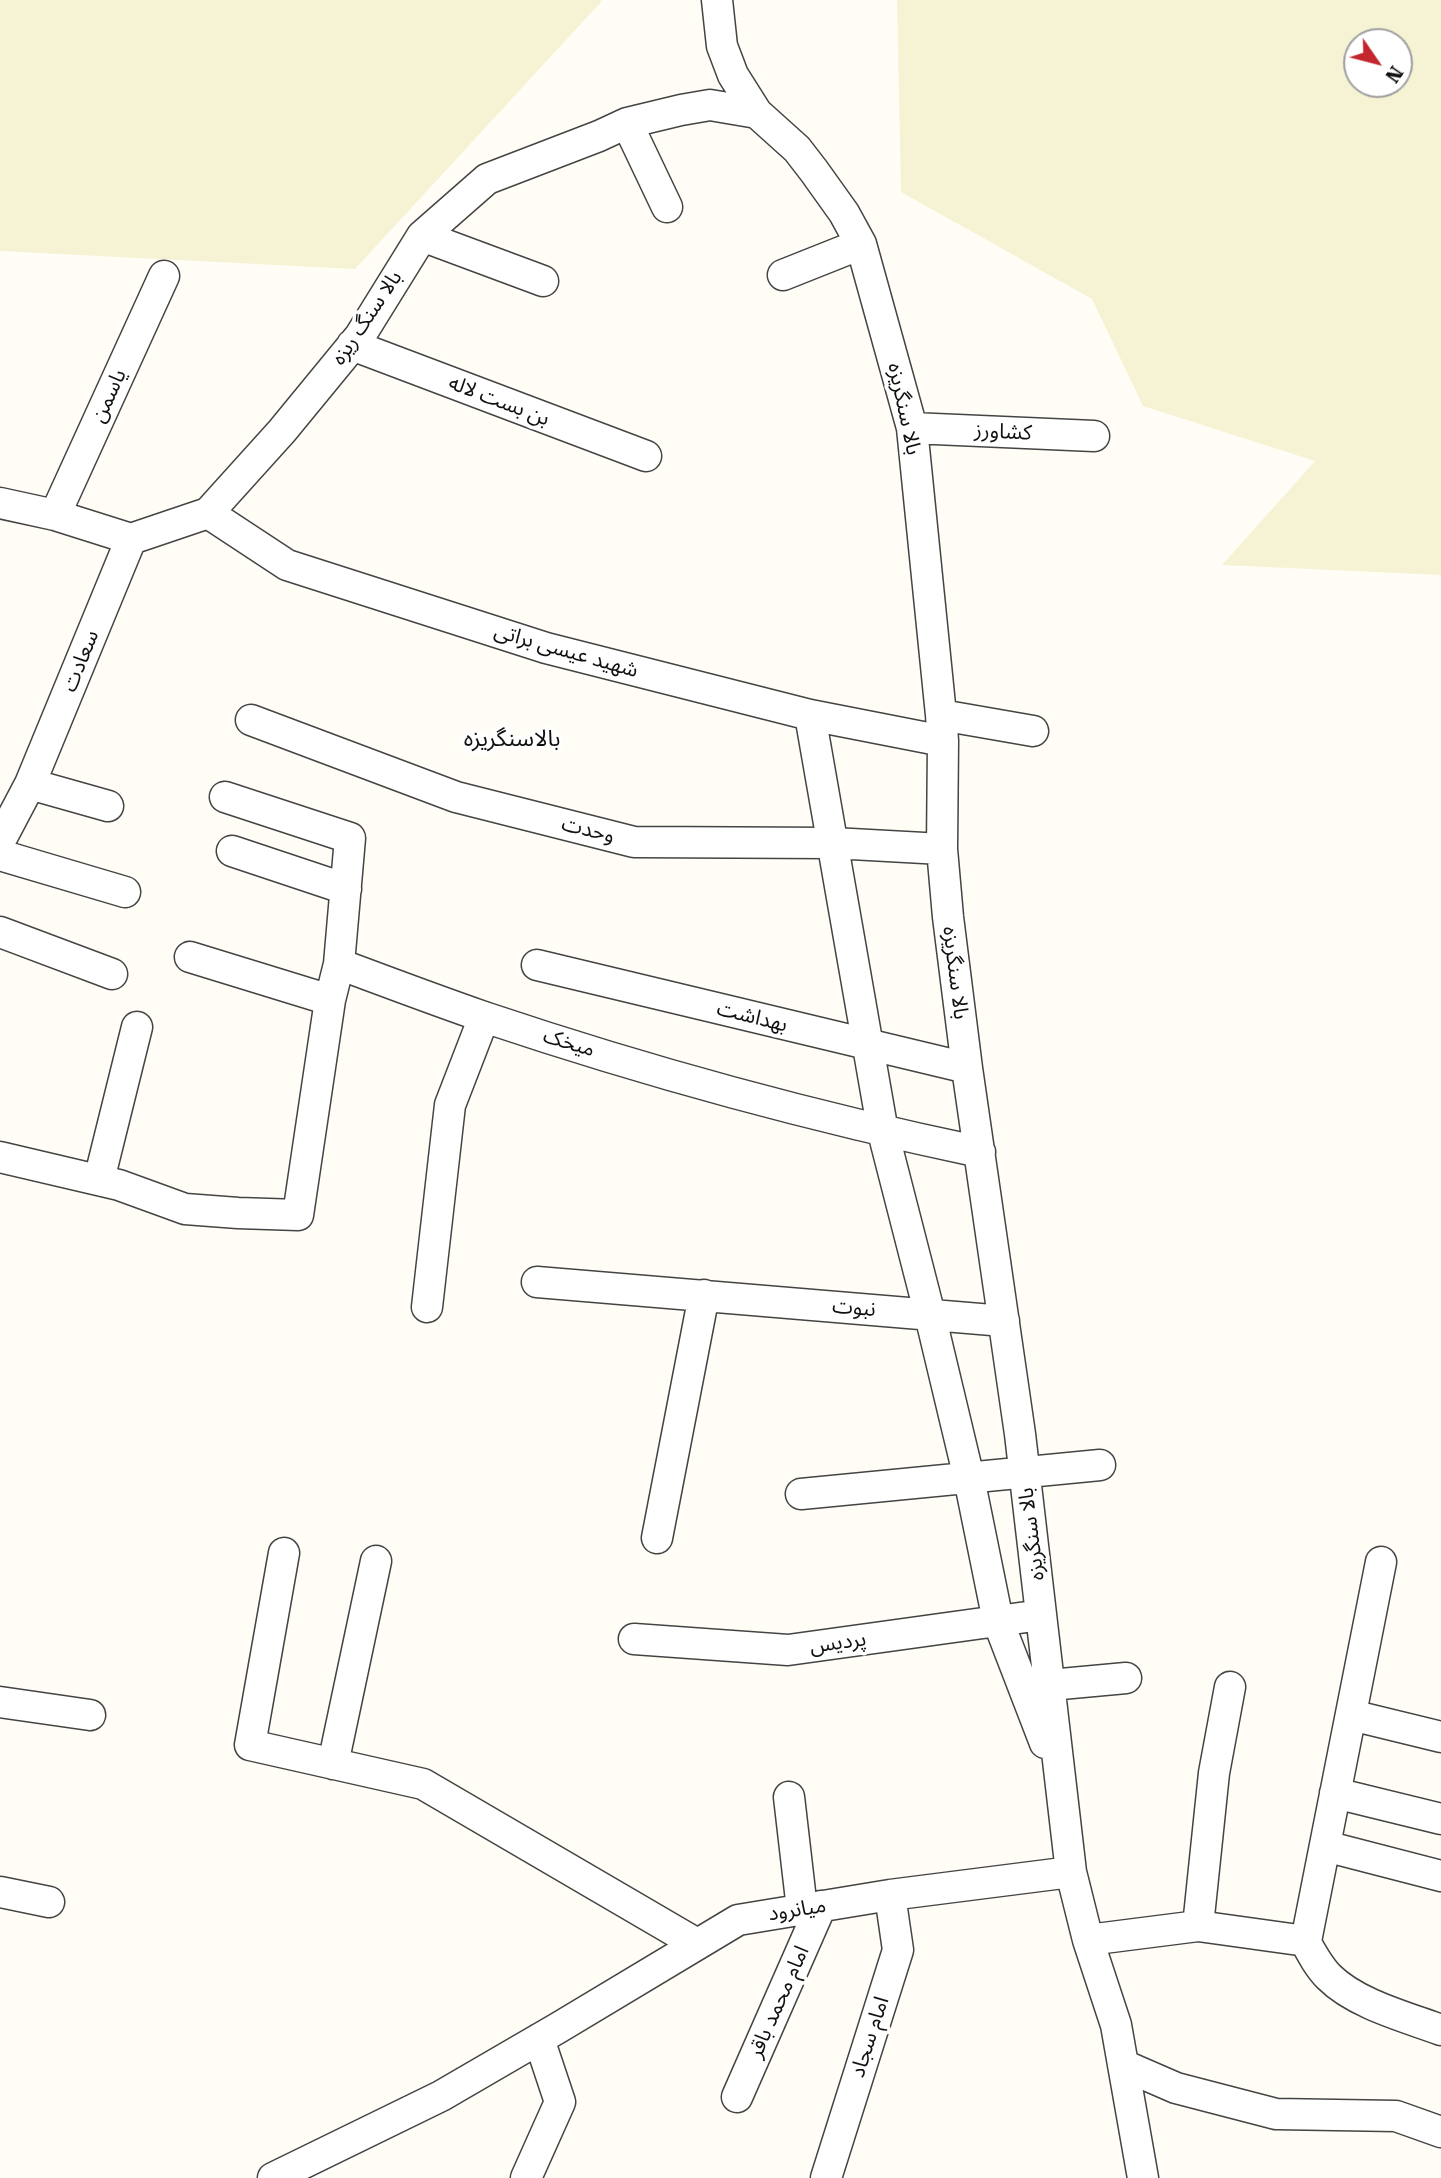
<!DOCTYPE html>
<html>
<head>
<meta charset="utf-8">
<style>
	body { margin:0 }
	#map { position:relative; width:1441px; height:2178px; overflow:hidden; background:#fffdf5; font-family:"Roboto Serif",serif }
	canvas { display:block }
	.north { position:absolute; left:1343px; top:28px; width:70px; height:70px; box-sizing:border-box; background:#fff; border:2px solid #a0a0a0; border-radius:50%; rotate:125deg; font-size:19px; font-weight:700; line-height:28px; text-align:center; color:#111 }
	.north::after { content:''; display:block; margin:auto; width:24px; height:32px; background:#c4262e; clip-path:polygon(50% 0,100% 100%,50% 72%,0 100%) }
</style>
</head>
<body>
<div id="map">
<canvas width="1441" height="2178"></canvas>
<div class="north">N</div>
</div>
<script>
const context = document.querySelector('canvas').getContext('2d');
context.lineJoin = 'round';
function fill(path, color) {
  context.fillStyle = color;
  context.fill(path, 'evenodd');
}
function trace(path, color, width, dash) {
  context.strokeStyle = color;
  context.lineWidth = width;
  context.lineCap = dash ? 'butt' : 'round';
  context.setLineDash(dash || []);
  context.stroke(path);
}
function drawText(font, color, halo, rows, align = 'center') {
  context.font = font + ' "Roboto Serif","Noto Sans Arabic",serif';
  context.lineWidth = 7;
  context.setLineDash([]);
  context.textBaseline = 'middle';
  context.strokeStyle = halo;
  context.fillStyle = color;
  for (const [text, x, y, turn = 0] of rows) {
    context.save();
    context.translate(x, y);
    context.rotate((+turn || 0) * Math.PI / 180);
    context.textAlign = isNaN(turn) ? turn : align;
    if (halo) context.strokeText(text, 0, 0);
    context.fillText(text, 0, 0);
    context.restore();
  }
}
fill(new Path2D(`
	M0,0H600L602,1L355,269L0,251Z
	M897,0H1441V575L1222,565L1315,461L1143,406L1092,299L901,192ZM1399,42V84H1357V42Z`), '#f6f3d4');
const minor = new Path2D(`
	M717,0L722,46L733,75L757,113L797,149L814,171L844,213L861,244L912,428L941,715L943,741L942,849L948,917L967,1068L1020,1434L1071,1872L1088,1940L1116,2025L1143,2178
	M627,123L667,207
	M422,236L543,281
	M783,275L861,244
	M352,345L646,456
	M912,428L1094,436
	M0,503L55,515L131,539L208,513L282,431L360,336L422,236L487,179L599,136L627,123L681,110L710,105L757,113
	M208,513L287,565L546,648L810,715L943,741
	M55,515L164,276
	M810,715L883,1132L930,1315L969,1478L998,1621L1045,1743
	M941,715L1033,731
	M251,720L456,797L634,842L833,843L942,849
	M30,784L108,806
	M225,797L350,838L339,964
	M0,841L30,784L131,539
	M232,851L346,889
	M0,855L125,892
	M0,932L112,974
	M190,957L330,1000L339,964C387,982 435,1000 484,1017C645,1071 813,1117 980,1152
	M537,965L967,1068
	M0,1157L119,1185L185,1209L238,1213L298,1215L330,1000
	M99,1180L137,1027
	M537,1282L1004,1321
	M427,1307L450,1105L484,1017
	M801,1494L1100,1465
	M657,1538L704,1295
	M284,1553L250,1745L423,1784L697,1944
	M634,1639L788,1650L1041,1615
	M1050,1685L1126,1678
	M0,1702L90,1715
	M1351,1715L1441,1737
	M333,1764L376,1561
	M1335,1793L1441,1819
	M789,1797L802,1909
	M1325,1846L1441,1876
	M0,1892L49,1902
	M1198,1926L1306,1941L1381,1562
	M1088,1940L1198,1926L1214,1773L1230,1687
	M1305,1941C1312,1954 1319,1967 1329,1977C1356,2004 1406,2017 1441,2030
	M1123,2065L1176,2088L1276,2114L1396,2116L1441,2132
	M737,2097L821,1906
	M273,2178L441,2096L558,2028L738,1920L890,1895L1071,1872
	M526,2178L560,2102L539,2039
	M826,2178L898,1950L890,1895`);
trace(minor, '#444', 33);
trace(minor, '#fff', 30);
drawText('21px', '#111', '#fff', [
	["بالا سنگ ریزه",367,318,-56],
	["یاسمن",109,396,-65],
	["بن بست لاله",499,401,21],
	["بالا سنگریزه",904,409,78],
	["کشاورز",1003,432,3],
	["شهید عیسی براتی",566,651,16],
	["سعادت",81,661,-68],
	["وحدت",588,830,14],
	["بالا سنگریزه",955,973,83],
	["بهداشت",752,1017,14],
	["میخک",569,1043,17],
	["نبوت",854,1308,5],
	["بالا سنگریزه",1032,1534,-97],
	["پردیس",838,1643,-8],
	["میانرود",797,1910,-9],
	["امام محمد باقر",779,2002,-66],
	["امام سجاد",870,2037,-72]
]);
drawText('23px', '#111', '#fff', [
	["بالاسنگریزه",512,739]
]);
</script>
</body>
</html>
